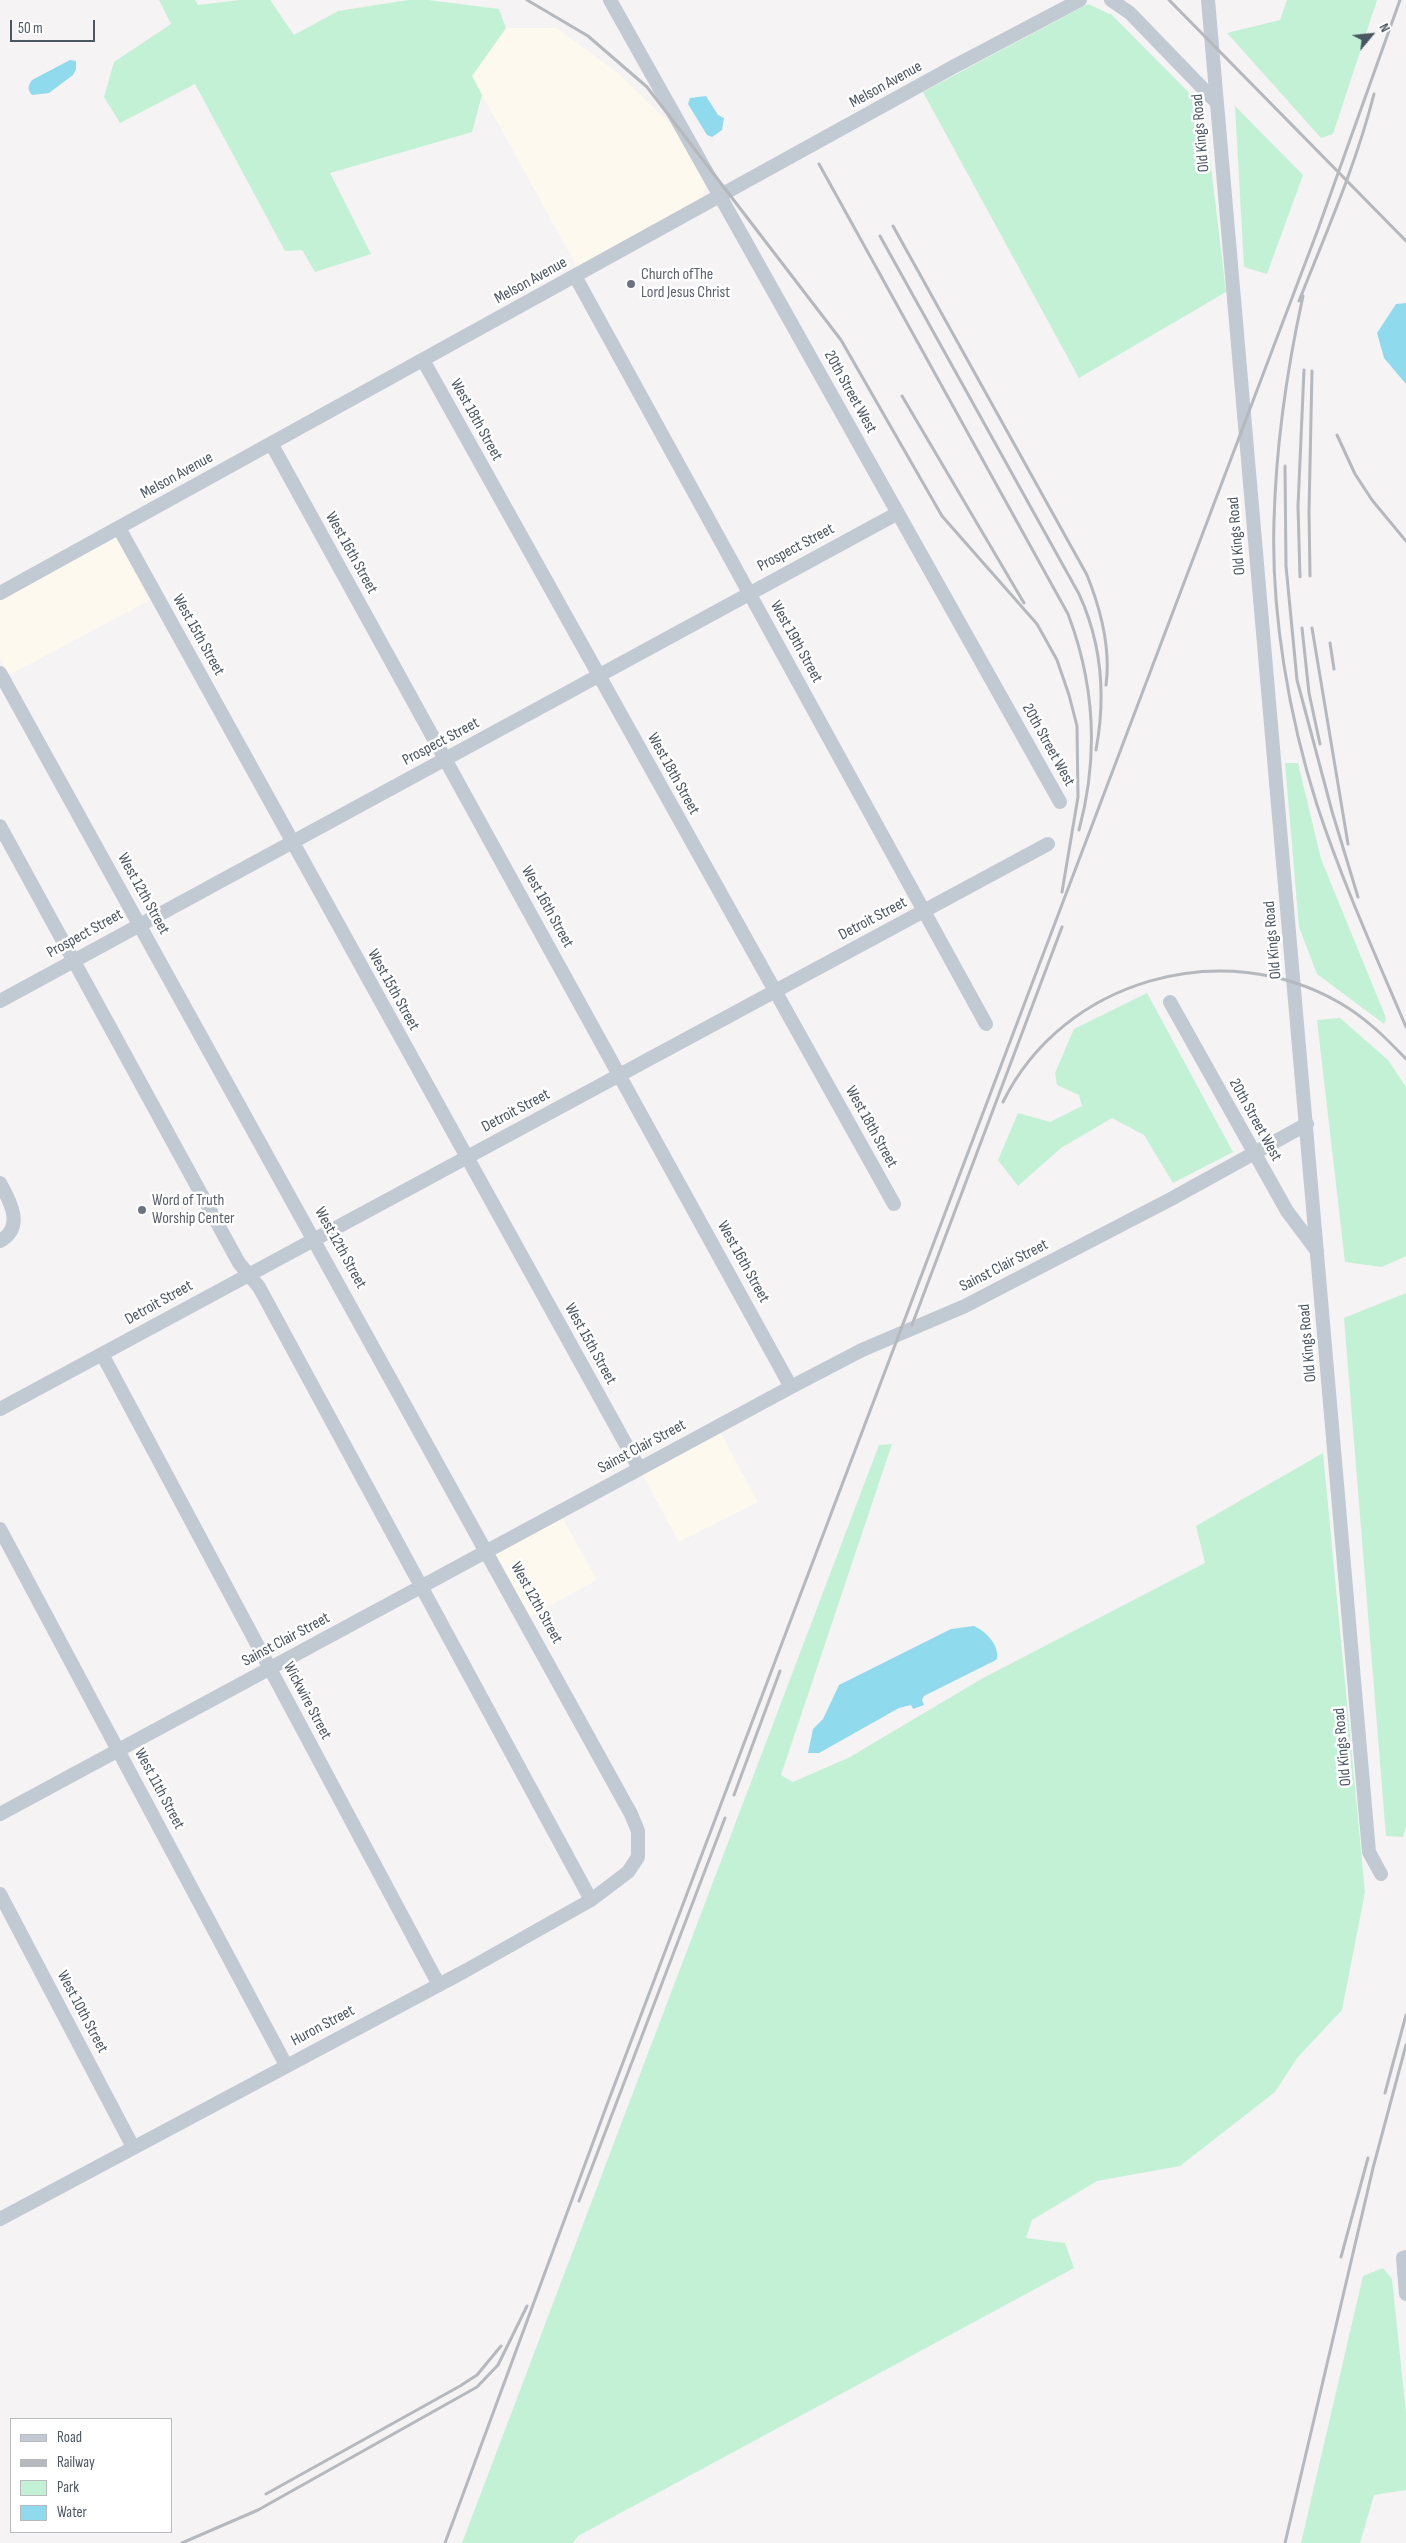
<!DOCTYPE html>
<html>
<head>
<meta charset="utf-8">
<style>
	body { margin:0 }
	#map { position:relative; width:1406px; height:2543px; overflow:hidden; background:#f5f3f3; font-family:"Sofia Sans Condensed",sans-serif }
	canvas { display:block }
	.legend { position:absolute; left:10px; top:2418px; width:162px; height:115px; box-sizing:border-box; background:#fff; border:1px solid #b7bbc0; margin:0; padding:6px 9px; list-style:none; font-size:15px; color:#4a5661 }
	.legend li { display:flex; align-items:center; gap:10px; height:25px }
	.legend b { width:25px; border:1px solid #b7bbc0 }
	.north { position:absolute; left:1346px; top:10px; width:50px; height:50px; -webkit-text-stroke:4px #fff; paint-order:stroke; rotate:62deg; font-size:14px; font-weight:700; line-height:20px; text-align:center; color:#4a5661 }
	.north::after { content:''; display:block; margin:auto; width:18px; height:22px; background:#4a5661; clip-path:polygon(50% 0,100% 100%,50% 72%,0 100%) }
	.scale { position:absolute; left:10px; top:20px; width:85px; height:22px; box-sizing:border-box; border:2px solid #4a5661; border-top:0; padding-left:6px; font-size:15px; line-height:18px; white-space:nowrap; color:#4a5661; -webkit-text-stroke:4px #fff; paint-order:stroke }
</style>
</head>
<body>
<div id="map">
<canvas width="1406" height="2543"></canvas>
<ul class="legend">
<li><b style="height:6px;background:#c1cad2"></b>Road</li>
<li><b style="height:6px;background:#b5b8bd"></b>Railway</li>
<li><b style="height:14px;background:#c3f1d5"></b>Park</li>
<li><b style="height:14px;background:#90daee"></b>Water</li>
</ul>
<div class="north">N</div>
<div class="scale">50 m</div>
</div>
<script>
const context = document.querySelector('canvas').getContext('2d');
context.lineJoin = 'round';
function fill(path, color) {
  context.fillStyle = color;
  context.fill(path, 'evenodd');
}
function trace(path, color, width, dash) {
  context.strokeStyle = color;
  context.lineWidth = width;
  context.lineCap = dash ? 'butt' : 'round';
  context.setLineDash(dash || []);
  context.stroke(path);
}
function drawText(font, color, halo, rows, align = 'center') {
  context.font = font + ' "Sofia Sans Condensed",sans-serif';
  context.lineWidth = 5;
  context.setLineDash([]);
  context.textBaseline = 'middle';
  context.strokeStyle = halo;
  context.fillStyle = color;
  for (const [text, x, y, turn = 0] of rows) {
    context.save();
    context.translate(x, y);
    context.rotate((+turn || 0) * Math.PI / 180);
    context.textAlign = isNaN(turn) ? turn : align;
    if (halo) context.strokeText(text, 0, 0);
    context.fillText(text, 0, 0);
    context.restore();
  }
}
fill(new Path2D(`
	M506,28H557L618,73L675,128L706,185L702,199L578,269L472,76Z
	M116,538L150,600L9,675L0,659V599Z
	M720,1432L758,1502L679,1542L642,1474Z
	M562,1517L597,1580L529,1617L494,1553Z`), '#fdf9ef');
fill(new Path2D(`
	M159,0H195L198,5L240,0H270L294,35L338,11L408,0H428L499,9L506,28L472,76L482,95L472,132L330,173L371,254L315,272L302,250L285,251L195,84L120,123L104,97L114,62L171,24Z
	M1287,0H1377L1333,134L1321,138L1227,33L1280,20Z
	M1088,4L1112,15L1204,108L1226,292L1079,378L923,92Z
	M1235,106L1303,175L1267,274L1244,267Z
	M1285,763H1298L1321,859L1386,1018L1384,1024L1317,974L1299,927Z
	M1147,993L1233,1152L1173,1183L1144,1135L1112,1118L1061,1148L1018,1186L998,1160L1018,1113L1050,1122L1082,1106L1079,1095L1057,1085L1055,1073L1074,1029Z
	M1340,1018L1388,1060L1406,1087V1256L1382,1267L1345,1262L1317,1020Z
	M1406,1293V1826L1403,1837L1386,1836L1344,1318Z
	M892,1444L781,1775L793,1782L850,1757L983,1678L1205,1563L1196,1526L1323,1453L1365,1892L1342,2010L1297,2058L1275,2092L1180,2166L1097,2181L1032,2220L1026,2238L1065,2243L1074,2268L578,2536L573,2543H462L879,1445Z
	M1383,2268L1392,2279L1406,2413V2490L1374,2495L1360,2543H1301L1363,2276Z`), '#c3f1d5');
fill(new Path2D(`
	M70,60L76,61V69L73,75L49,93L32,95C27,89 28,86 32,80Z
	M706,96L718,115L724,118L722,130L712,137L707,135L688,104L690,98Z
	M1406,303V384L1384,358L1377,333L1396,304Z
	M974,1626C987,1632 999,1645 997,1659L994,1661L924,1696L922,1700L924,1705L913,1709L911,1705L899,1708L819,1753H808L813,1729L823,1719L839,1685L951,1629Z`), '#90daee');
trace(new Path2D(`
	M610,0L1060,802
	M1111,0L1130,13L1216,102
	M1208,0L1369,1852L1381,1874
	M575,276L986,1024
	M423,360L894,1204
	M272,445L791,1387
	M119,528L639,1468
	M0,593L953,67L1080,0
	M0,673L631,1814L638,1831V1857L628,1872L591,1900L465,1971L0,2219
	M0,826L239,1263L259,1287L591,1900
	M0,1001L898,513
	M1170,1002L1287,1211L1317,1251
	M0,1183C10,1201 25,1227 0,1241
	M102,1354L439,1985
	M0,1409L1048,844
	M0,1529L286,2065
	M0,1814L791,1387L862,1350L965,1306L1171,1199L1307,1124
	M0,1894L133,2147
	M1406,2257L1403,2258L1406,2294`), '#c1cad2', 14);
trace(new Path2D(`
	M527,0L588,36L647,87L841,340L942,516L1037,624L1057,660L1069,695L1077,726L1078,797L1062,892
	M1169,0L1406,241
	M819,164L1068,614C1095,685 1099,756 1079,830
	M893,226L1087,575C1101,610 1111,648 1106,685
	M880,236L1079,594C1102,644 1106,696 1096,750
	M1303,296C1287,369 1276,445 1274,521C1271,613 1289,717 1317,805C1342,881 1375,954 1406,1027
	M1299,301C1326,233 1356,165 1374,94
	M902,396L1024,603
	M1337,435L1355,474L1372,500L1406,541
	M1285,466L1286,566L1297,680L1333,815
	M1310,576L1309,511L1312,371
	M1300,577L1298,506L1304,370
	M1302,628L1309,693L1320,744
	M1312,628L1348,844
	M1330,643L1334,669
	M1331,808L1358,897
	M1003,1102C1063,979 1224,935 1340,1003C1366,1018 1386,1038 1406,1059
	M912,1325L1062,927
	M734,1795L780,1671
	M1385,2093L1406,2015
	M579,2201L725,1818
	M1341,2257L1368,2158
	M266,2494L460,2386L477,2375L501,2346
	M182,2543L258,2510L477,2387L498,2365L527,2306
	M445,2543L608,2102L1317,232L1400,0
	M1285,2543L1373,2168L1406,2045`), '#b5b8bd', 3);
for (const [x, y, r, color] of [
	[631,284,5,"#6b7280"],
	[142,1210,5,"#6b7280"]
]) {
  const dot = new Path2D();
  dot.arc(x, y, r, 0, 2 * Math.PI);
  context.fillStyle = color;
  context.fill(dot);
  trace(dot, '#fff', 2);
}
drawText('16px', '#4a5661', '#fff', [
	["Melson Avenue",886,85,-29],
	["Old Kings Road",1201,133,-95],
	["Melson Avenue",531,281,-29],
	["20th Street West",850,392,61],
	["West 18th Street",476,420,61],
	["Melson Avenue",177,476,-29],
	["Old Kings Road",1237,536,-95],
	["Prospect Street",796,548,-28],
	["West 16th Street",351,553,61],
	["West 15th Street",198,635,61],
	["West 19th Street",796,642,61],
	["Prospect Street",441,742,-28],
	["20th Street West",1048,745,61],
	["West 18th Street",673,774,61],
	["West 12th Street",143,894,61],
	["West 16th Street",547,907,61],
	["Detroit Street",873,919,-28],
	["Prospect Street",85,934,-29],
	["Old Kings Road",1273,940,-95],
	["West 15th Street",393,990,61],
	["Detroit Street",516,1111,-28],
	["20th Street West",1255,1120,61],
	["West 18th Street",871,1127,61],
	["West 12th Street",340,1248,61],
	["West 16th Street",743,1262,61],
	["Sainst Clair Street",1004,1266,-27],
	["Detroit Street",159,1303,-29],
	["Old Kings Road",1308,1343,-95],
	["West 15th Street",590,1344,61],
	["Sainst Clair Street",642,1447,-28],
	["West 12th Street",536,1603,61],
	["Sainst Clair Street",286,1640,-28],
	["Wickwire Street",307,1701,62],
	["Old Kings Road",1343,1747,-95],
	["West 11th Street",159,1789,62],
	["West 10th Street",82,2012,62],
	["Huron Street",323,2026,-28]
]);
drawText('16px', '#5b616d', '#fff', [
	["Church ofThe",641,275],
	["Lord Jesus Christ",641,293],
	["Word of Truth",152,1201],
	["Worship Center",152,1219]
], 'left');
</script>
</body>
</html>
